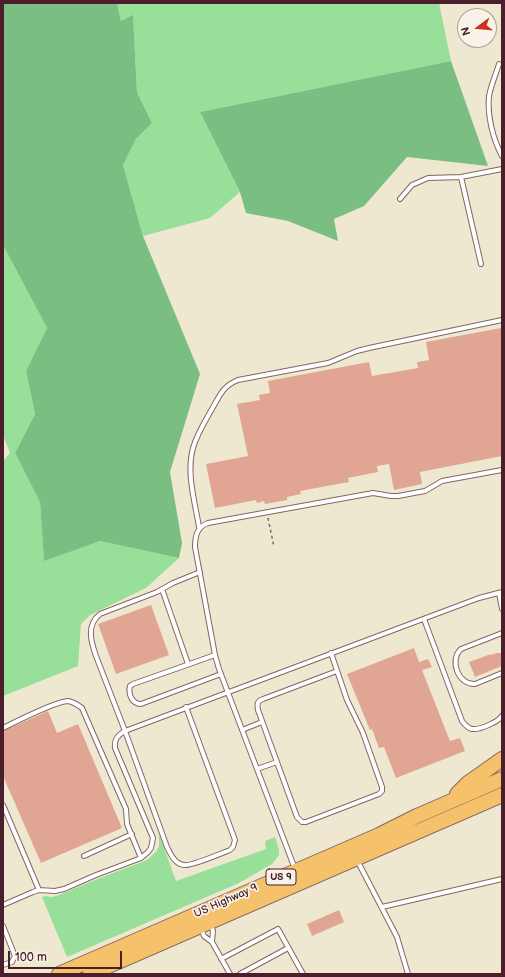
<!DOCTYPE html>
<html>
<head>
<meta charset="utf-8">
<style>
	body { margin:0 }
	#map { position:relative; width:505px; height:977px; overflow:hidden; background:#efe8d0; font-family:"Balsamiq Sans",sans-serif }
	canvas { display:block }
	.frame { position:absolute; inset:0; border:4px solid #4a1f2b; pointer-events:none }
	.north { position:absolute; left:457px; top:8px; width:40px; height:40px; box-sizing:border-box; background:#f7f3e8; border:1px solid #b29e9c; border-radius:50%; rotate:254deg; font-size:11px; font-weight:700; line-height:16px; text-align:center; color:#4a1f2b }
	.north::after { content:''; display:block; margin:auto; width:14px; height:18px; background:#c8321e; clip-path:polygon(50% 0,100% 100%,50% 72%,0 100%) }
	.scale { position:absolute; left:8px; top:951px; width:114px; height:18px; box-sizing:border-box; border:2px solid #4a1f2b; border-top:0; padding-left:5px; font-size:12px; line-height:14px; white-space:nowrap; color:#4a1f2b; -webkit-text-stroke:3px #f7f3e8; paint-order:stroke }
</style>
</head>
<body>
<div id="map">
<canvas width="505" height="977"></canvas>
<div class="frame"></div>
<div class="north">N</div>
<div class="scale">100 m</div>
</div>
<script>
const context = document.querySelector('canvas').getContext('2d');
context.lineJoin = 'round';
function fill(path, color) {
  context.fillStyle = color;
  context.fill(path, 'evenodd');
}
function trace(path, color, width, dash) {
  context.strokeStyle = color;
  context.lineWidth = width;
  context.lineCap = dash ? 'butt' : 'round';
  context.setLineDash(dash || []);
  context.stroke(path);
}
function drawText(font, color, halo, rows, align = 'center') {
  context.font = font + ' "Balsamiq Sans",sans-serif';
  context.lineWidth = 3.5;
  context.setLineDash([]);
  context.textBaseline = 'middle';
  context.strokeStyle = halo;
  context.fillStyle = color;
  for (const [text, x, y, turn = 0] of rows) {
    context.save();
    context.translate(x, y);
    context.rotate((+turn || 0) * Math.PI / 180);
    context.textAlign = isNaN(turn) ? turn : align;
    if (halo) context.strokeText(text, 0, 0);
    context.fillText(text, 0, 0);
    context.restore();
  }
}
fill(new Path2D(`
	M117,3H439L451,61L200,112L240,192L210,218L143,236L123,165L136,139L152,123L137,92L133,16L121,21Z
	M3,245L47,328L26,371L35,414L15,453L40,502L44,560L100,541L179,558L146,588L90,615L81,624L78,666L3,696V461L10,453L3,435Z
	M159,834L176,881L266,849L265,841L275,837L279,850V855L272,864L239,883L67,957L42,897L45,896L52,897L59,895L95,880L147,860L156,852L159,846Z`), '#98df99');
fill(new Path2D(`
	M3,3H117L121,21L133,15L137,92L152,123L136,139L123,165L143,236L200,374L170,472L182,543L179,558L100,541L44,561L40,502L15,453L35,414L26,371L47,328L3,245Z
	M451,61L488,166L407,157L364,206L334,219L338,241L288,221L246,213L240,192L200,112Z`), '#7abe81');
fill(new Path2D(`
	M501,328L502,334V456L420,472L422,484L394,490L389,464L377,466L378,472L348,478L349,482L300,491L301,494L287,497V500L265,504L264,501L257,503L256,500L215,508L206,464L248,456L237,404L260,400L259,395L270,393L268,381L369,362L372,376L418,368L417,362L429,360L426,342Z
	M151,605L169,655L116,674L98,624Z
	M414,648L419,662L428,659L432,667L422,670L450,741L460,738L465,751L396,778L384,747L379,748L372,729L370,730L347,674Z
	M497,653H502V666L475,677L469,662L491,654V655Z
	M48,711L57,733L78,724L122,828L41,863L3,776V731Z
	M339,910L344,922L312,936L307,924Z`), '#e1a693');
const lane = new Path2D(`
	M499,64C496,74 491,85 489,96C487,116 493,139 502,156
	M461,177L481,264
	M400,199L412,185L428,178L461,177L502,169
	M199,527C195,502 186,473 193,448C197,434 205,421 212,409C220,395 223,386 238,380L328,363L357,351L369,348L502,320
	M162,589L188,664
	M499,593L502,609
	M424,619L462,721C465,725 468,728 472,729C480,730 498,722 502,716
	M502,633L461,649C449,660 458,685 475,684L502,673
	M331,653L347,700L363,733L382,787V791L379,794L306,822H302L297,817L258,710C257,704 257,701 263,699L337,671
	M215,655L133,684L130,686C128,694 132,704 141,704L221,674
	M186,707L235,840L233,847L230,850C222,853 190,867 184,865C175,864 171,855 167,847L125,731L96,656C91,642 86,625 100,614L157,592L173,583L200,572
	M3,728C15,722 57,701 68,701C73,702 78,705 82,708L126,809L127,824L141,858
	M242,730L262,722
	M257,769L277,762
	M3,805L39,890
	M84,856L132,834
	M357,860L397,937L408,974
	M295,869L219,669L215,655L195,547C195,536 197,527 208,523L373,493L391,496H398L425,491L442,481L502,470
	M3,905L33,892L39,890L55,891L64,889L96,875L141,858L148,852L151,848L153,838L115,748C114,739 118,735 125,731L479,598L502,592
	M382,907L502,879
	M211,925L213,931L212,942
	M3,926L15,956L12,962L3,965
	M201,928L204,936L212,942L230,974
	M221,959L278,929L303,974
	M240,974L288,948`);
const highway = new Path2D(`
	M457,794L468,783L502,759
	M59,974L379,835L417,816L502,779
	M90,974L502,795`);
trace(lane, '#846565', 6);
trace(highway, '#846565', 16);
trace(new Path2D(`
	M268,518L274,547`), '#846565', 1.5, [3, 3]);
trace(lane, '#fff', 4);
trace(highway, '#f5c16b', 14);
for (const [x, y, w] of [
	[281,877,30]
]) {
  const box = new Path2D();
  box.roundRect(x - w / 2, y - 8, w, 16, 3);
  context.fillStyle = '#f7f3e8';
  context.fill(box);
  trace(box, '#4a1f2b', 1);
}
drawText('bold 10px', '#4a1f2b', null, [
	["US 9",281,877]
]);
drawText('11px', '#4a1f2b', '#f7f3e8', [
	["US Highway 9",226,901,-24]
]);
</script>
</body>
</html>
